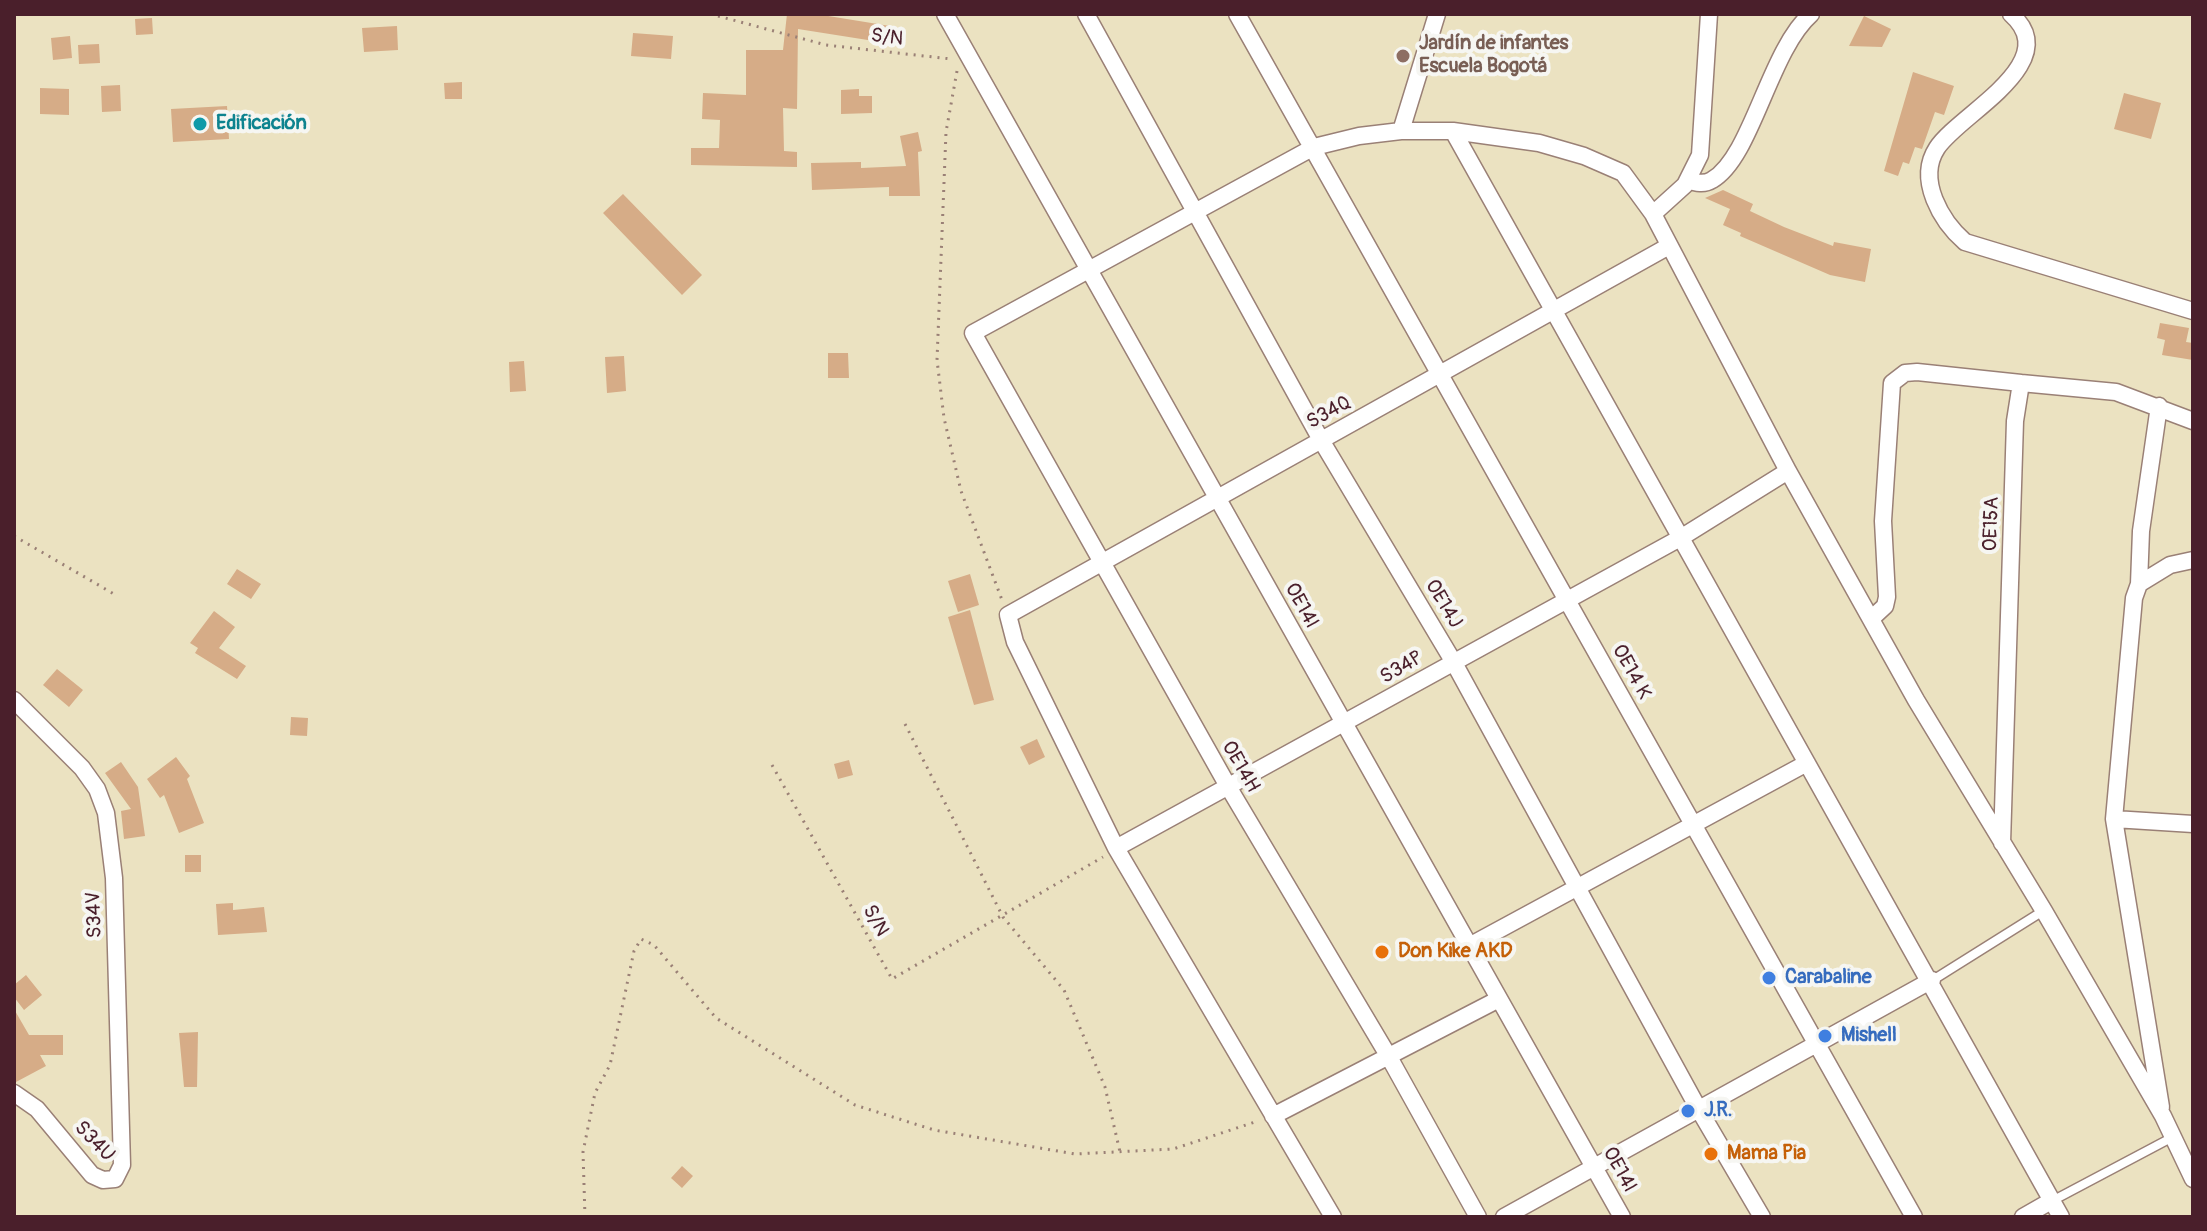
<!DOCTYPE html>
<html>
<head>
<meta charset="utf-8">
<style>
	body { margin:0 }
	#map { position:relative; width:2207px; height:1231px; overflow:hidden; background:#ebe2c1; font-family:Pangolin,sans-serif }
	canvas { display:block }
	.frame { position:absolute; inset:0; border:16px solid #4a1f2b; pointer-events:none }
</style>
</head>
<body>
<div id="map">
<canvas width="2207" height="1231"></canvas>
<div class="frame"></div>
</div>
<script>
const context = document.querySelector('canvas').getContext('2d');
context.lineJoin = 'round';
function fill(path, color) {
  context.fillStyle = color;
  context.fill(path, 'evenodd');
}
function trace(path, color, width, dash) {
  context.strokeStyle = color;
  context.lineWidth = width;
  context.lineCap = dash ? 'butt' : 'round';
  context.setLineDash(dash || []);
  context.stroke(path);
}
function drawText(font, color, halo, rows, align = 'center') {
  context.font = font + ' Pangolin,sans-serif';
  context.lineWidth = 8;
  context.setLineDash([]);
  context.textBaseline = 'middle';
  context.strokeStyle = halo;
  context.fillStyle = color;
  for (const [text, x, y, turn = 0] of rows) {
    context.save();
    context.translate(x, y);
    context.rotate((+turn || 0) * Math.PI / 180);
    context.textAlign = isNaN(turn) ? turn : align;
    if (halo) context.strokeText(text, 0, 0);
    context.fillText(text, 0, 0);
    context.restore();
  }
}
fill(new Path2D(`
	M787,14H816L896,27L893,44L798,29L797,109L783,108L784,151L797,152V167L691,165V148H719L720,120L702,119L703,93L746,95V50H783Z
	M1864,16L1891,29L1882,47L1849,46Z
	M152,18L153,34L136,35L135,19Z
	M397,26L398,50L364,52L362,28Z
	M633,33L673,36L671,59L631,56Z
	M70,36L72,58L53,60L51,38Z
	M99,44L100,63L79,64L78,45Z
	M1913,72L1954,86L1944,115L1935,112L1922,149L1915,147L1909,164L1903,162L1898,176L1884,171Z
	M462,82V99H445L444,83Z
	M120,85L121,111L102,112L101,86Z
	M40,88L69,89V115L40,114Z
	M859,89V96H872V113L841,114V90Z
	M2124,93L2161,103L2151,139L2114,129Z
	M227,106L229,139L173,142L171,109Z
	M918,132L922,151L918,152L920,196H889V187L812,190L811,163L861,162V168L906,166L900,136Z
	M1723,190L1753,204L1750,211L1784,227L1833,246L1834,242L1871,249L1865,282L1830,275L1740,236L1741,233L1723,225L1730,209L1705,198Z
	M623,194L702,275L682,295L603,213Z
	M2160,323L2189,328L2186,342L2193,343V360L2162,355L2165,340L2157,338Z
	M828,353H848L849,378H828Z
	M624,356L626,391L607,393L605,357Z
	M524,361L526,391L510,392L509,362Z
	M237,569L261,584L251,599L227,584Z
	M970,574L979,605L958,612L948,581Z
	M970,610L994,700L974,705L948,617Z
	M214,611L235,627L219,648L246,666L237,679L195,653L198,648L190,643Z
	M57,669L83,690L69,707L43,685Z
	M291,717L308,718L307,736L290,735Z
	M1037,739L1045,757L1029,765L1020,747Z
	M176,757L190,776L187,779L204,823L179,833L164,795L160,798L147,779Z
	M849,760L853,775L838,779L834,764Z
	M121,762L138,787L145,836L124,839L121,811L131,809L105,773Z
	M185,855H201V872H185Z
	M233,903V910L264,907L267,932L218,935L216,904Z
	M26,975L42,995L24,1010L14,997V985Z
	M14,1009L29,1035H63V1055H40L46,1066L16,1082Z
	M198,1032L197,1087H184L179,1033Z
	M682,1166L693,1176L682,1188L671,1178Z`), '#d6ac87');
const service = new Path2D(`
	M1933,980L2043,911
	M2052,1201L2171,1138`);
const minor = new Path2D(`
	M945,14L1622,1217
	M1086,14L1321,440L1453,661L1698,1108L1762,1217
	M1237,14L1914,1217
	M2011,14C2066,63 1959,114 1937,148C1916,180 1942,222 1965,242L2193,311
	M1401,131L1437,14
	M1453,131L2061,1217
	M1688,180C1696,183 1704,185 1712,180C1752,157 1769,51 1811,14
	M1653,214L1685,185L1700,155L1709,14
	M2139,584L2141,531L2159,406
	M1871,619L1885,606L1887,597L1883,521L1892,383L1905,373L1917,372L2021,383
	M14,700L82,768L97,789L106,813L114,878L122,1165L115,1179L103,1180L92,1175L37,1109L14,1093
	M2114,819L2193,824
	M2002,843L2015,421L2021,383L2116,392L2193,421
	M1116,848L1682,537L1788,471
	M1469,946L1807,763
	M2161,1107L2114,819L2134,598L2139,584L2170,565L2193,560
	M1273,1116L1499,999
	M1333,1217L1116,848L1015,642L1008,615L1669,246
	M1478,1217L1389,1057L1229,788L973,333L1314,147L1359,136L1401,131H1453L1539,143L1584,156L1623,173L1653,214L1788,471L1916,700L2044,911L2163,1116L2193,1179
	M1504,1217L1932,980
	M2023,1217L2051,1201`);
trace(service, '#9a8076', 11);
trace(minor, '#9a8076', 19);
trace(new Path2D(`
	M718,16L826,45L951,59
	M957,71L946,132L937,360L944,418L961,491L1002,600
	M14,536L114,594
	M905,724L1003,917L1064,990L1105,1087L1120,1152
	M772,765L892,979L1103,857
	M585,1217L583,1152L595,1093L610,1065L634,951L641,939L654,945L716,1018L855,1105L934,1130L1075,1154L1173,1149L1258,1121`), '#9a8076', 3, [2, 6]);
trace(service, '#fff', 8);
trace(minor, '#fff', 16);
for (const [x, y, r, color] of [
	[1403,56,8,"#8d6e63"],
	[200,124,8,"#0f9aa8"],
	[1382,952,8,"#e8710a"],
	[1769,978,8,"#3f7fe0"],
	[1825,1036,8,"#3f7fe0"],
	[1688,1111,8,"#3f7fe0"],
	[1711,1154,8,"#e8710a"]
]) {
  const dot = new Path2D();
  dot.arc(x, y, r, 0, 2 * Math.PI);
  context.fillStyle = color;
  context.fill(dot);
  trace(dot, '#f6f6f2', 3);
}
drawText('20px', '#4a1f2b', '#f6f6f2', [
	["S/N",887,38,7],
	["S34Q",1329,413,-29],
	["OE15A",1992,524,-88],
	["OE14J",1443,604,59],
	["OE14I",1301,606,61],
	["S34P",1402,668,-30],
	["OE14 K",1631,672,61],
	["OE14H",1240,767,60],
	["S34V",95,915,-92],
	["S/N",875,921,61],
	["S34U",94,1142,46],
	["OE14I",1619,1170,61]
]);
drawText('bold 20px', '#785e54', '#f6f6f2', [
	["Jardín de infantes",1419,44],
	["Escuela Bogotá",1419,67]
], 'left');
drawText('bold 20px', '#0d838f', '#f6f6f2', [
	["Edificación",216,124]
], 'left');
drawText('bold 20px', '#c56008', '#f6f6f2', [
	["Don Kike AKD",1398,952],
	["Mama Pia",1727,1154]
], 'left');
drawText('bold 20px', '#366cbe', '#f6f6f2', [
	["Carabaline",1785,978],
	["Mishell",1841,1036],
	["J.R.",1704,1111]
], 'left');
</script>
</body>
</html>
